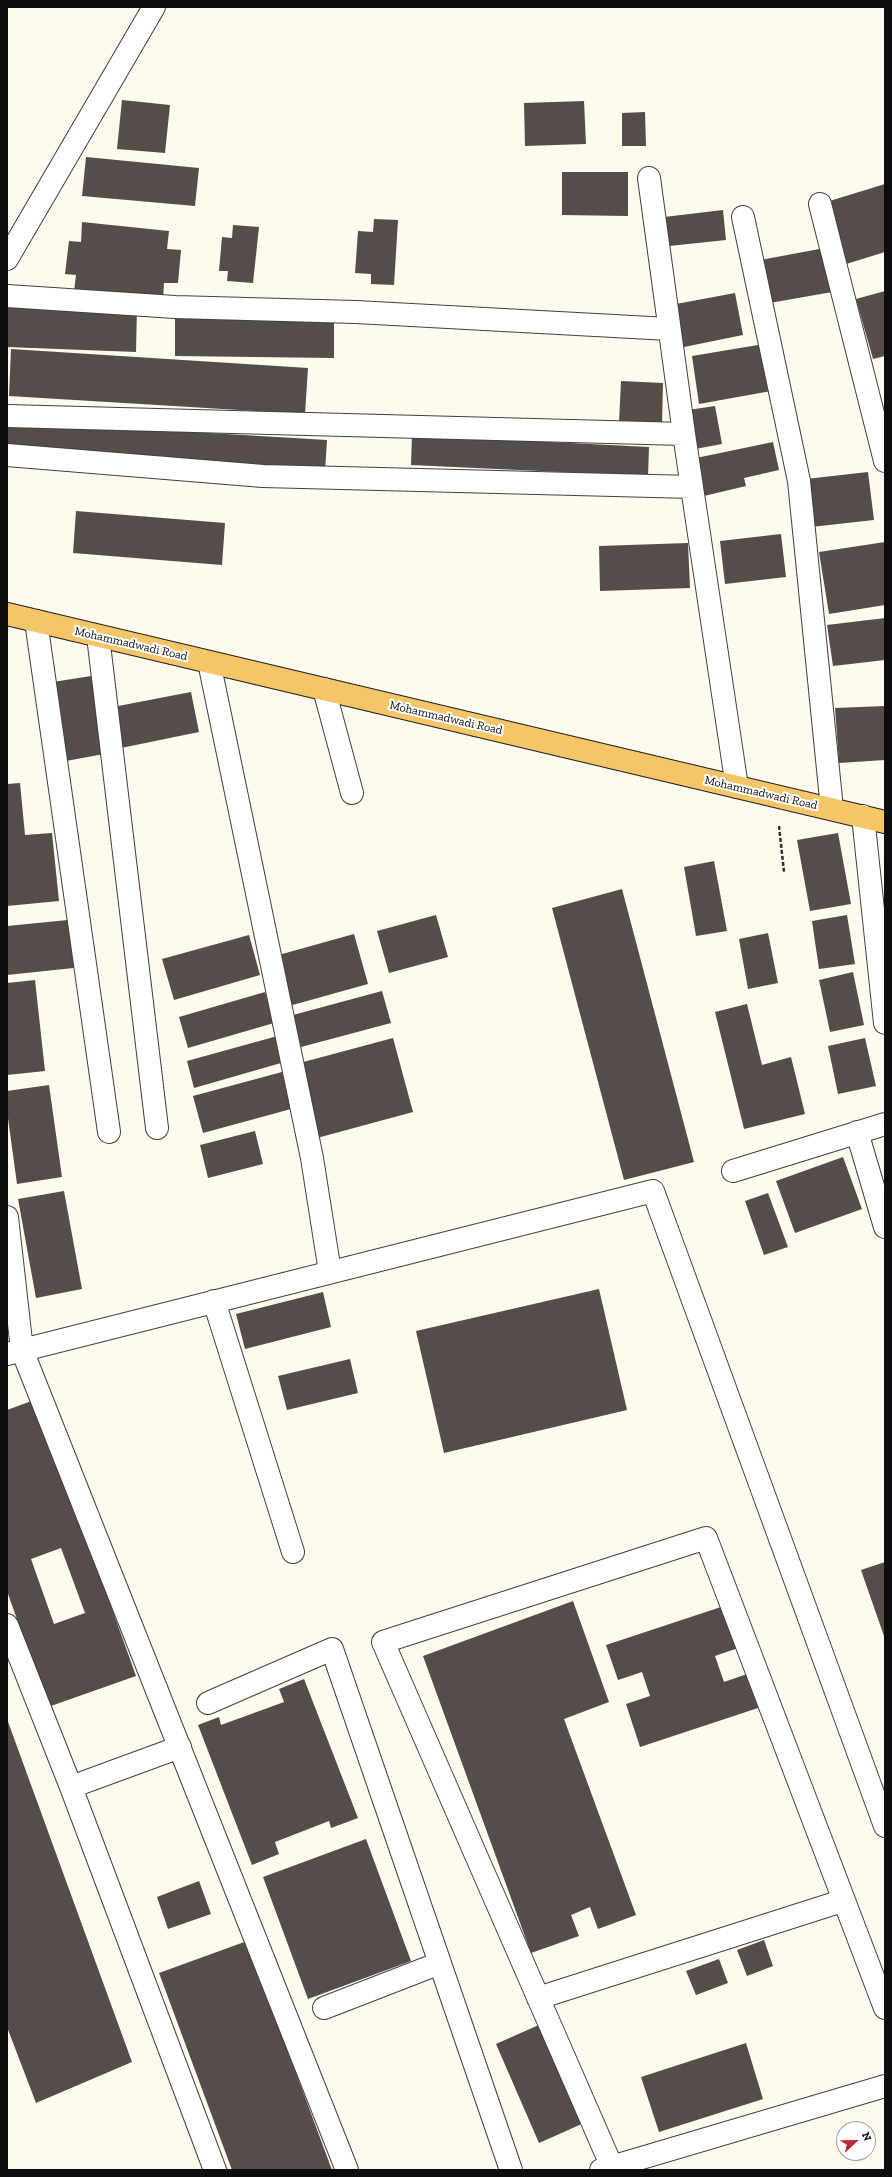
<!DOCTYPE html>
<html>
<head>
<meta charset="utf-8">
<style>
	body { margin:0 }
	#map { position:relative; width:892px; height:2177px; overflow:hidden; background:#fefaed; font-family:"Zilla Slab",serif }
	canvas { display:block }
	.frame { position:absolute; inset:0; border:8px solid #0d0d0d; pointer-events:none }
	.north { position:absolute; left:836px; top:2121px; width:40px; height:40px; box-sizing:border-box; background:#fff; border:1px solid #9e9e9e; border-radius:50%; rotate:68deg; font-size:11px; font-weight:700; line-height:16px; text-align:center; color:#0d0d0d }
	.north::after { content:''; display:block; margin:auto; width:14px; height:18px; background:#b9293c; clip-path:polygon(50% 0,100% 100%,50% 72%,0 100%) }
</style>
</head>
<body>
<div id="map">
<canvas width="892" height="2177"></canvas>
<div class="frame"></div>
<div class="north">N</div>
</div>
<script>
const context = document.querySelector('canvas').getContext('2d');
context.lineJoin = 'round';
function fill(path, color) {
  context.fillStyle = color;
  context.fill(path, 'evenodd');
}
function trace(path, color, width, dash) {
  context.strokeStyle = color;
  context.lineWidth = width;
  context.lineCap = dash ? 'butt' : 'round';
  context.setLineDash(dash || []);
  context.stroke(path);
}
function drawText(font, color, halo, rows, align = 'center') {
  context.font = font + ' "Zilla Slab",serif';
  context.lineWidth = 4;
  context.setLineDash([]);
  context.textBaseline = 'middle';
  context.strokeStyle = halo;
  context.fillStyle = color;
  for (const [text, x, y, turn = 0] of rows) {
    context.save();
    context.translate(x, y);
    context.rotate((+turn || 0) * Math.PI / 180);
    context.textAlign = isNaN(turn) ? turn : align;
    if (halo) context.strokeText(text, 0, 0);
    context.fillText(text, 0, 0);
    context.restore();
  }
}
fill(new Path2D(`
	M122,100L170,105L165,153L117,149Z
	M584,101L586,144L525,146L524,103Z
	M645,112L646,146H622V113Z
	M86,157L199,168L195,206L82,196Z
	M562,172H628V216L562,215Z
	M885,184V252L843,265L823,203Z
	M723,210L726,240L660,247L656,218Z
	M374,219L398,220L394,285L371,284V274L355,273L358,231L373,232Z
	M82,222L169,231L167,249L181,250L178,283H164L163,299L74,292L76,275L65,274L69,241L81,242Z
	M233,225L259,227L253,283L227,281L228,271H219L222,237L232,238Z
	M830,247L838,291L764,304L755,261Z
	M885,291V356L873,359L856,299Z
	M735,293L743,335L684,347L676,304Z
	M7,300L137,306L136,352L7,347Z
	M175,313L334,315V358L175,356Z
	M764,344L771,391L699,404L692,356Z
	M11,349L308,368L305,414L9,396Z
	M621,381L663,383L662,425L619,423Z
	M715,406L722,444L695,449L688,410Z
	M7,421L327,440L325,472L7,452Z
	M412,435L649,447L648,476L411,465Z
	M773,442L779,470L744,478L746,486L704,496L696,458Z
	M868,472L874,520L811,527L806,479Z
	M76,511L225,523L222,565L73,553Z
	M781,534L786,577L725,584L720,541Z
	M885,542V605L829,614L819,552Z
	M688,543L690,588L600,591L599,546Z
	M885,618V660L833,666L827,625Z
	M91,676L104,754L66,761L53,682Z
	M191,692L199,732L121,748L113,707Z
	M885,706V760L839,763L835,708Z
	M20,783L25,835L52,833L59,901L7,906V784Z
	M838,833L851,904L810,911L797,840Z
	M714,861L727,931L696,936L684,867Z
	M622,889L694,1162L624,1180L552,908Z
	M436,915L448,957L389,973L377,931Z
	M847,915L855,964L819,969L812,921Z
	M78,919L83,967L7,975V926Z
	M768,933L778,983L748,989L739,939Z
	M354,934L368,984L289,1006L275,956Z
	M249,935L260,975L174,1000L162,959Z
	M853,972L864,1025L830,1032L819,980Z
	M35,980L45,1071L7,1075V983Z
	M382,991L391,1023L301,1047L293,1015Z
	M265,992L274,1023L188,1048L179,1017Z
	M747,1004L762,1065L791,1057L805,1114L744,1129L715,1012Z
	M281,1035L288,1061L194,1088L187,1061Z
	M393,1038L413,1112L317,1138L296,1064Z
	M865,1038L876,1086L838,1094L828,1046Z
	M282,1072L291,1109L203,1133L193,1096Z
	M49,1085L62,1177L17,1184L7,1111V1091Z
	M255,1131L263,1164L208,1178L200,1145Z
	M843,1157L862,1209L795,1233L776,1181Z
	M64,1191L82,1289L36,1298L18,1199Z
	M768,1193L788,1247L764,1255L745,1201Z
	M599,1289L627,1410L444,1453L416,1331Z
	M323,1292L331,1327L245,1349L236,1314Z
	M350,1359L358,1393L287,1410L278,1376Z
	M37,1399L136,1676L48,1707L7,1591V1410ZM61,1548L85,1613L54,1624L31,1559Z
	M885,1562V1639L861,1570Z
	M573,1601L609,1702L564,1719L636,1915L598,1929L590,1907L571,1915L579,1936L531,1953L423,1656Z
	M727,1605L741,1647L715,1656L724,1682L750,1673L761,1707L640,1747L626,1704L650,1696L642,1672L618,1680L606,1645Z
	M304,1679L358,1818L331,1828L329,1821L275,1842L279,1854L252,1865L198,1725L219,1717L221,1725L284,1702L279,1689Z
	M7,1719L132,2062L36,2103L7,2027Z
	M366,1839L411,1961L308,1999L263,1877Z
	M199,1881L211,1914L168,1929L157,1897Z
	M764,1940L773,1966L747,1976L737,1950Z
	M247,1941L332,2170H232L159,1973Z
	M719,1959L728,1983L696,1995L686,1971Z
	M541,2024L584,2123L539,2143L496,2044Z
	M746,2043L763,2099L659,2132L641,2077Z`), '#554d49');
const minor = new Path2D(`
	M649,178L684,434
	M820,204L885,461
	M743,217L799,481L832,809
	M7,259L154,7
	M7,296L175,307L356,312L669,329
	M7,416L684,434L737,787
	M7,455L263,476L692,487
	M36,621L109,1132
	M98,636L157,1128
	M209,662L312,1158L330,1272
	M324,689L352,793
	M863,816L885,1023
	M857,1132L885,1227
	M733,1171L885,1124
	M7,1217L22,1350L347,2170
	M214,1301L293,1552
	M7,1354L653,1191L885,1826
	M7,1625L71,1787L215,2170
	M208,1703L332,1649L511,2170
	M71,1787L180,1747
	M538,1998L842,1901
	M324,2008L440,1963
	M612,2167L383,1642L706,1538L885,2008
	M601,2170L885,2086`);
const major = new Path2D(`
	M7,614L885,822`);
trace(minor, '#404040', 24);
trace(major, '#1e1e1e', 24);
trace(new Path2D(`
	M779,826L784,872`), '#2f2f2f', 2.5, [4, 2]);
trace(minor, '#fff', 22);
trace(major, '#f5c667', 22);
drawText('12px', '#0d0d0d', '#fff', [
	["Mohammadwadi Road",131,644,13],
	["Mohammadwadi Road",446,718,13],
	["Mohammadwadi Road",761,793,13]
]);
</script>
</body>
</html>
